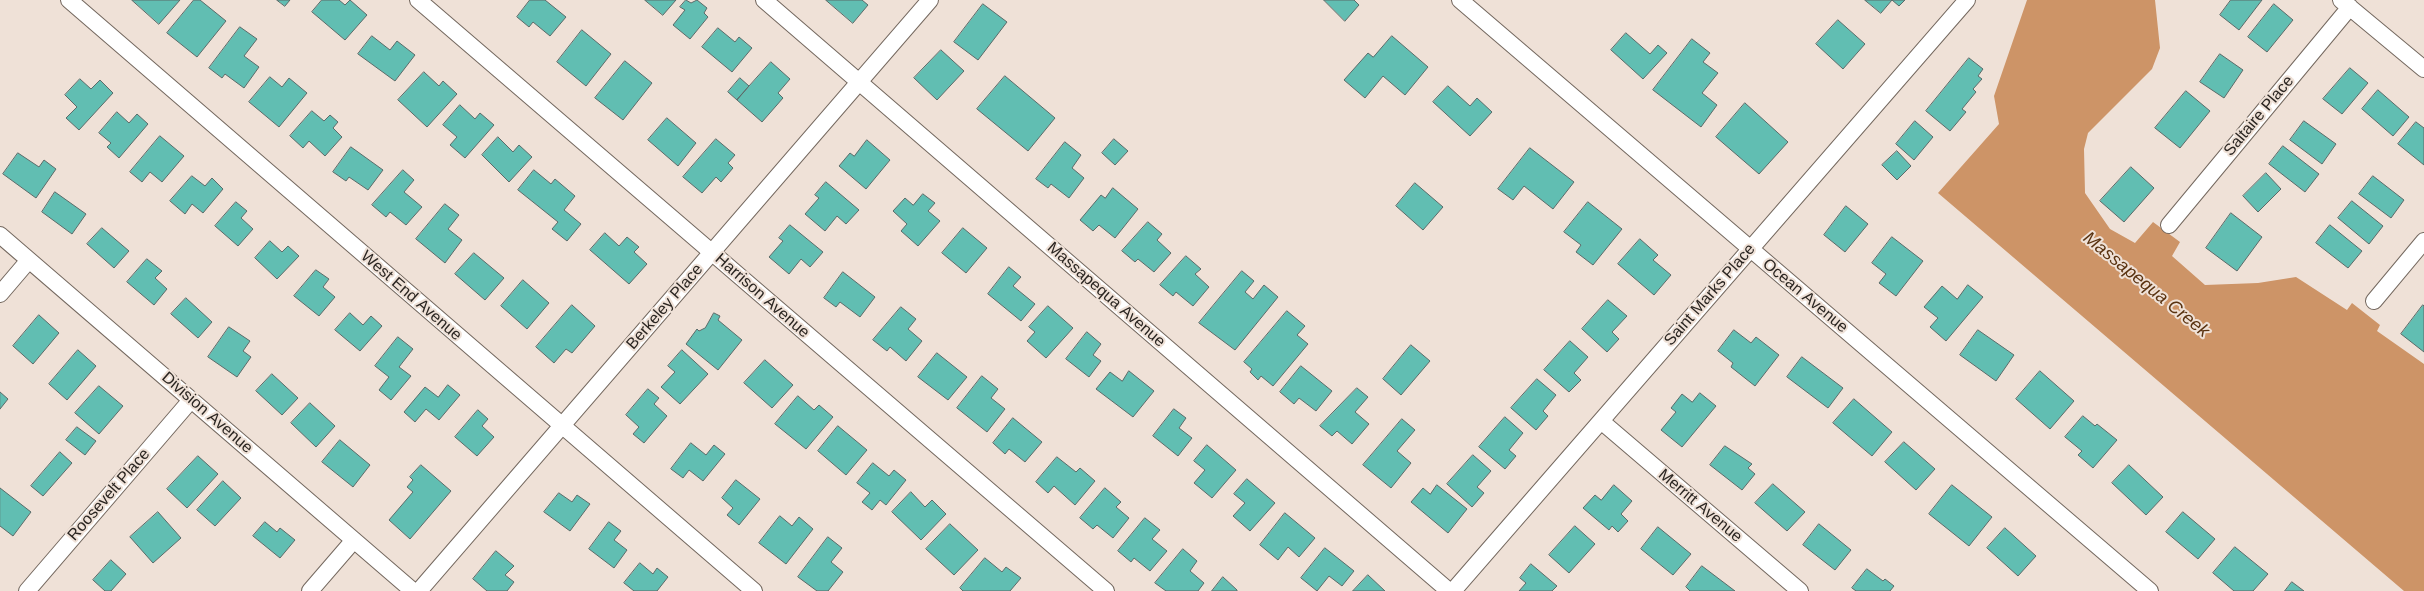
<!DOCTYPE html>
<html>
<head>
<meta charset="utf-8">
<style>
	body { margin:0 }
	canvas { display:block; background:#efe1d7 }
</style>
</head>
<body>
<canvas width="2424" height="591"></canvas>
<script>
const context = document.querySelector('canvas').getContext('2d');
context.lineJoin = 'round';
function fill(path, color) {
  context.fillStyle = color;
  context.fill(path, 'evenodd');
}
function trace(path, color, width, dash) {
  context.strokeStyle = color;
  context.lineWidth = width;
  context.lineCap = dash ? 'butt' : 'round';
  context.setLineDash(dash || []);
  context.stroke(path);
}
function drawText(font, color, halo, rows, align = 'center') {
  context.font = font + ' Arial,sans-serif';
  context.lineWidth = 4;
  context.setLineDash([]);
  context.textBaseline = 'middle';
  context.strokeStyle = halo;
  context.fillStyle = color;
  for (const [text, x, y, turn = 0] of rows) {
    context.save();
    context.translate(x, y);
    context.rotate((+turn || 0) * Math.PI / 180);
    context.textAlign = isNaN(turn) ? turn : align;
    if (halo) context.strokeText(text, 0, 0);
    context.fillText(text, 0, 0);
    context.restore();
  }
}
fill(new Path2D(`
	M2027,0H2155L2160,48L2152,69L2088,133L2084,149L2085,193L2110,229L2135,243L2153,222L2180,242L2172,256L2205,285L2258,283L2296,277L2347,310L2352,303L2380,325L2377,331L2424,364V591H2404L1938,193L1999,124L1994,96Z`), '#cd9467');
const building = new Path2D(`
	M132,0H180L159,24Z
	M194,0H200L226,21L197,57L167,33Z
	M277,0H290L285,6Z
	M322,0H339L345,5L350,0L367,15L345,40L312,12Z
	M530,0H545L566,17L550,36L533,22L529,27L517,17Z
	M645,0H676L663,15Z
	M686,0L691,3L697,0L707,8L704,13L708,17L690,39L673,25L685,10L680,7Z
	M826,0H862L868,5L853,23Z
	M1324,0H1354L1359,5L1345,21Z
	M1865,0H1905L1899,6L1892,0L1881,13Z
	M2231,0H2262L2239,30L2220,15Z
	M983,4L1007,22L978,60L954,42Z
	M2274,4L2293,20L2267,52L2248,37Z
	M1838,20L1865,44L1843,69L1816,44Z
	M240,27L257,39L244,56L259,67L244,88L225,74L222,78L209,68Z
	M718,28L735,42L739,37L752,48L732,72L702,47Z
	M582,30L611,54L586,86L557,62Z
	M1626,33L1650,54L1658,45L1667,53L1643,79L1611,50Z
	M372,36L390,50L397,41L415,55L395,81L358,54Z
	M1392,36L1428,67L1405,95L1383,76L1365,98L1344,80L1368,53L1373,57Z
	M1692,39L1710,53L1703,62L1718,73L1702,93L1717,105L1701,127L1653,90Z
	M941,50L964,71L937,100L914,78Z
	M2220,54L2243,70L2224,98L2200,82Z
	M1969,58L1983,69L1978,76L1982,79L1973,89L1976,92L1962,109L1966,112L1950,131L1926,111Z
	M625,61L652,83L623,120L595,98Z
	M771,62L790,79L778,93L783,98L762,122L737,100Z
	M2350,68L2368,83L2342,114L2323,99Z
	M424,72L439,86L443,81L457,94L427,127L398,100Z
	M1005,76L1055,118L1028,151L977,109Z
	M270,77L282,87L289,78L307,93L279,127L249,102Z
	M740,78L749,86L737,100L728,92Z
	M80,79L91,89L100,80L113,93L79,130L66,118L77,107L65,95Z
	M1448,86L1470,106L1477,98L1492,112L1470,136L1433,102Z
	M2378,90L2409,117L2393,136L2362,109Z
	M2186,91L2210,111L2180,148L2155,128Z
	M1745,103L1788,142L1759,174L1716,137Z
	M460,105L475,119L480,113L494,125L465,158L450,145L457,137L443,125Z
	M312,111L324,121L330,115L338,122L333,128L342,137L325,156L309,141L303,148L290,136Z
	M117,112L129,123L137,114L148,124L119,158L107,147L111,143L99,133Z
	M667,118L696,143L678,166L648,140Z
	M1915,121L1933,137L1914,160L1896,144Z
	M2304,121L2336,144L2322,164L2290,140Z
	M2416,122L2424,128V165L2398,144Z
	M160,136L184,156L162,182L150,172L142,182L130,172Z
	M498,137L513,152L519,145L532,157L509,182L482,155Z
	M716,139L735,155L728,163L733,168L721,182L716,177L702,193L683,177Z
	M1114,139L1128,151L1115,165L1102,153Z
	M867,140L890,160L866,189L839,166L850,153L854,156Z
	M1065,142L1081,155L1072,168L1084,178L1069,198L1051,184L1048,188L1036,179Z
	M2283,146L2319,174L2305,192L2269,164Z
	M351,147L383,170L368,190L349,177L346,181L333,172Z
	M1530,148L1574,182L1553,209L1524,186L1513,200L1498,189Z
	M1897,151L1911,166L1897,180L1882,165Z
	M18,153L39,167L44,160L56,169L36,198L3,174Z
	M2131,167L2154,188L2124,222L2100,201Z
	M403,170L414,180L404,192L422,207L406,225L390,212L386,217L372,205Z
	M534,170L551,184L555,179L575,196L564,210L581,224L567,241L552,229L558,222L518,190Z
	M2266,173L2281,189L2258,212L2243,196Z
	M192,176L205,186L212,178L223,189L203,213L192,204L185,214L170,201Z
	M2373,176L2404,200L2391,218L2359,194Z
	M826,182L859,210L846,224L837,216L825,231L805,214L819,198L815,195Z
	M1415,183L1443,207L1423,230L1396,206Z
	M1113,188L1138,209L1115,238L1099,225L1093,231L1080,220L1101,195L1105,198Z
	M55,192L86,214L72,234L42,212Z
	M923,194L935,203L928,211L940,221L918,246L901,231L907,224L893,211L905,198L913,205Z
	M2352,201L2383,226L2369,244L2338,218Z
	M236,202L247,211L241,218L253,229L238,246L215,226Z
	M1588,202L1622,229L1593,265L1576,252L1581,245L1564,232Z
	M445,204L459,215L448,229L462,240L445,263L416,239Z
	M1846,206L1868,224L1845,252L1824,235Z
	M2231,213L2262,237L2237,271L2206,248Z
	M1148,222L1162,234L1157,240L1171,253L1154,272L1138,259L1135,262L1122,251Z
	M790,225L823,252L810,267L801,259L789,274L769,257L783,241L779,238Z
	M2330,225L2362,251L2348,268L2316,243Z
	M102,228L129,251L114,268L87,244Z
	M963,228L987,248L966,273L942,253Z
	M605,233L619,246L627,237L639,247L634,252L647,264L629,284L590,250Z
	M1892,237L1923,261L1896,296L1879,283L1886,274L1872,263Z
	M1640,239L1658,255L1653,260L1671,275L1654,295L1618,264Z
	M270,241L282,252L288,246L299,256L277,279L255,258Z
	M474,253L504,278L485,300L455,274Z
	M1186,256L1201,269L1195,274L1209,287L1193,306L1176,292L1173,296L1160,285Z
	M147,259L162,271L155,278L167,289L154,305L127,282Z
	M1009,267L1021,277L1013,286L1035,304L1021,321L988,294Z
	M316,270L329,279L323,287L335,297L319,316L294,296Z
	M1242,271L1254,281L1245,292L1253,299L1264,285L1278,297L1235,350L1199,323Z
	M843,272L875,297L860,317L840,302L836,307L824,298Z
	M523,280L549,303L527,329L501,306Z
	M1968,285L1983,297L1946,341L1930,327L1938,318L1924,307L1942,286L1957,299Z
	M186,298L212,322L198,338L171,314Z
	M1608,300L1627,316L1612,332L1619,339L1607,352L1582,329Z
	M572,305L595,326L572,353L566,349L554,363L536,347Z
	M2423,305L2424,306V352L2401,334Z
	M1048,306L1073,328L1046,358L1027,341L1035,332L1029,327Z
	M901,307L916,319L908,329L922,341L906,361L890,347L887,351L873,340Z
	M1287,311L1305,326L1297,335L1308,344L1273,386L1261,376L1258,380L1250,372L1252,369L1244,362Z
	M350,313L363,325L371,316L382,326L360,351L335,330Z
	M714,313L720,316L718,320L742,340L718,370L686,344L697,329L699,331L705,328Z
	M39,315L59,333L33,364L13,346Z
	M229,327L250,341L243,351L251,357L237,377L208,357Z
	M1734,330L1751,343L1756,337L1779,355L1755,386L1731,367L1733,363L1718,351Z
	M1978,330L2014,355L1996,381L1960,355Z
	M1087,332L1101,344L1093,355L1101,361L1089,377L1066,359Z
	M398,337L413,349L399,367L411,376L391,400L379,390L389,377L375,366Z
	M1570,341L1588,357L1574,373L1581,380L1569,392L1544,370Z
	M1411,345L1430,361L1401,395L1383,379Z
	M78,350L96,366L67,400L49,384Z
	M682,350L708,374L680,404L661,387L675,372L668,366Z
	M937,353L967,377L948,400L918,377Z
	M1802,357L1843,388L1828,408L1787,377Z
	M765,360L793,385L772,408L744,383Z
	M1301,366L1332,391L1316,411L1299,398L1294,404L1280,392Z
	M1129,371L1154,391L1133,417L1096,389L1110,372L1122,381Z
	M2040,371L2074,401L2050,429L2016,399Z
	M272,374L298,398L282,415L256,391Z
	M982,376L998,389L991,398L1005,409L987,432L957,408Z
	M1537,379L1556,395L1543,411L1548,416L1536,430L1511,408Z
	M448,385L460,395L439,420L426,409L415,422L404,412L425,387L438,397Z
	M99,386L123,406L99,434L75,413Z
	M1357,388L1368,397L1355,412L1369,424L1352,444L1337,431L1332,436L1320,426Z
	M648,389L659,398L654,404L667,416L644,443L633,434L639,427L626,415Z
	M0,392L8,399L0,409Z
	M1700,393L1716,406L1682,447L1661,430L1676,412L1671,408L1682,394L1692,402Z
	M798,396L814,410L819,405L833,417L806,449L775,424Z
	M1854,399L1892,432L1872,456L1833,423Z
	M310,403L335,426L316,447L291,423Z
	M1174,409L1186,418L1179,428L1192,438L1178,456L1153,436Z
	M478,410L488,419L482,426L494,437L477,456L455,437Z
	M2083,416L2095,426L2097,424L2117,440L2093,468L2078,455L2082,451L2065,437Z
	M1505,417L1523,433L1509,450L1516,456L1505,469L1479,447Z
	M1013,418L1042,442L1025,462L1009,449L1005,454L993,443Z
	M1402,419L1415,430L1397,451L1411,463L1391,488L1363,465Z
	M838,426L867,450L846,475L818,451Z
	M77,427L96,441L85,455L66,440Z
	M340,440L370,465L353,487L322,462Z
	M1904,442L1935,469L1916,490L1885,462Z
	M691,443L706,455L714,445L725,454L703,481L689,470L683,478L671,469Z
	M1207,445L1236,470L1212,498L1194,483L1205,470L1194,461Z
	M1725,446L1752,464L1748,468L1755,474L1742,490L1710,465Z
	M60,452L72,463L43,496L31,486Z
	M1473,455L1491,471L1477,487L1484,493L1472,507L1447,484Z
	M198,456L218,474L187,508L167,489Z
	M1057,457L1076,472L1080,468L1095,481L1075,505L1054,486L1048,493L1036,482Z
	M873,463L889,476L894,470L906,480L886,505L880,500L872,510L862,502L870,493L857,483Z
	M421,465L451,491L410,539L389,520L413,492L407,487L413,480L410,477Z
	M2129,465L2163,497L2146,515L2112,483Z
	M1247,479L1275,503L1250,531L1233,516L1245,503L1234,494Z
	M736,480L760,499L739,525L727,515L733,508L722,498Z
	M223,481L241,498L215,526L197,510Z
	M1773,484L1805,512L1787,531L1755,503Z
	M1437,485L1467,509L1448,533L1411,502L1423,488L1430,494Z
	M1614,485L1632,501L1621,514L1628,521L1618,532L1612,526L1609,530L1583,508L1595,495L1601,500Z
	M1952,485L1992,517L1969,546L1929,514Z
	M0,488L31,512L13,536L0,526Z
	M1105,488L1121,502L1116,507L1129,518L1113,538L1097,525L1093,529L1080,518Z
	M911,492L925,507L932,500L946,514L921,540L892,512Z
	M559,493L572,502L577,495L590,504L570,531L544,512Z
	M158,512L181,538L153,563L130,537Z
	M2183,512L2215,539L2198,559L2166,532Z
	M1285,513L1315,538L1299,557L1288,547L1278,560L1260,545Z
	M780,516L792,526L799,517L813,529L786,564L759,543Z
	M1145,518L1160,530L1152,539L1167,551L1150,571L1134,558L1131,562L1118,551Z
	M265,522L277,532L280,528L295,540L280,558L253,536Z
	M609,522L621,531L614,540L627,550L614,568L589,549Z
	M950,524L978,550L954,575L926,549Z
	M1819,524L1851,550L1835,570L1803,545Z
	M1575,526L1595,544L1569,573L1549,555Z
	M1658,527L1691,554L1673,575L1641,549Z
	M2005,528L2036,556L2018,576L1987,548Z
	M828,537L842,548L831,562L843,572L828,591H817L798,577Z
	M2235,547L2268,574L2253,591H2234L2213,573Z
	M1325,548L1354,571L1342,586L1329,576L1317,591L1301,578Z
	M1183,549L1197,561L1190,571L1204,583L1198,591H1166L1155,583Z
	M496,551L514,566L505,575L514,582L507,591H487L473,579Z
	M985,558L1002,572L1006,567L1021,578L1010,591H963L960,588Z
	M111,560L126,574L111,591H105L93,580Z
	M640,563L653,574L657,568L668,577L657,591H634L624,583Z
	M1531,564L1557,586L1552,591H1519L1526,583L1520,578Z
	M1702,566L1735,591H1690L1686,587Z
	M1867,569L1883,581L1885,579L1894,586L1890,591H1856L1852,588Z
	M1368,575L1385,591H1353Z
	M1223,577L1237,590V591H1212Z
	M2292,582L2304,591H2285Z`);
fill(building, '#61beb2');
trace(building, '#5b6b69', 1);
const minor = new Path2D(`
	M69,0L754,591
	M418,0L1106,591
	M764,0L1449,591
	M1460,0L2150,591
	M2341,0L2424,69
	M2169,225L2350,7
	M0,235L413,591
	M0,294L29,260
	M2374,301L2424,241
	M1601,421L1800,591
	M27,591L191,400
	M310,591L354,540
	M419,591L930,0
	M1453,591L1967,0`);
trace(minor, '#74685f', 18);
trace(minor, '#fff', 16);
drawText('16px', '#2b2622', '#efe1d7', [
	["Saltaire Place",2259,116,-50],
	["Massapequa Avenue",1106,295,41],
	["Saint Marks Place",1710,295,-49],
	["West End Avenue",411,296,41],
	["Harrison Avenue",762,296,41],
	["Ocean Avenue",1805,296,40],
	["Berkeley Place",665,307,-49],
	["Division Avenue",207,413,41],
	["Roosevelt Place",109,495,-49],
	["Merritt Avenue",1700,506,40]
]);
drawText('italic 18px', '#5a3311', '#efe1d7', [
	["Massapequa Creek",2146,285,39]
]);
</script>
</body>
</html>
